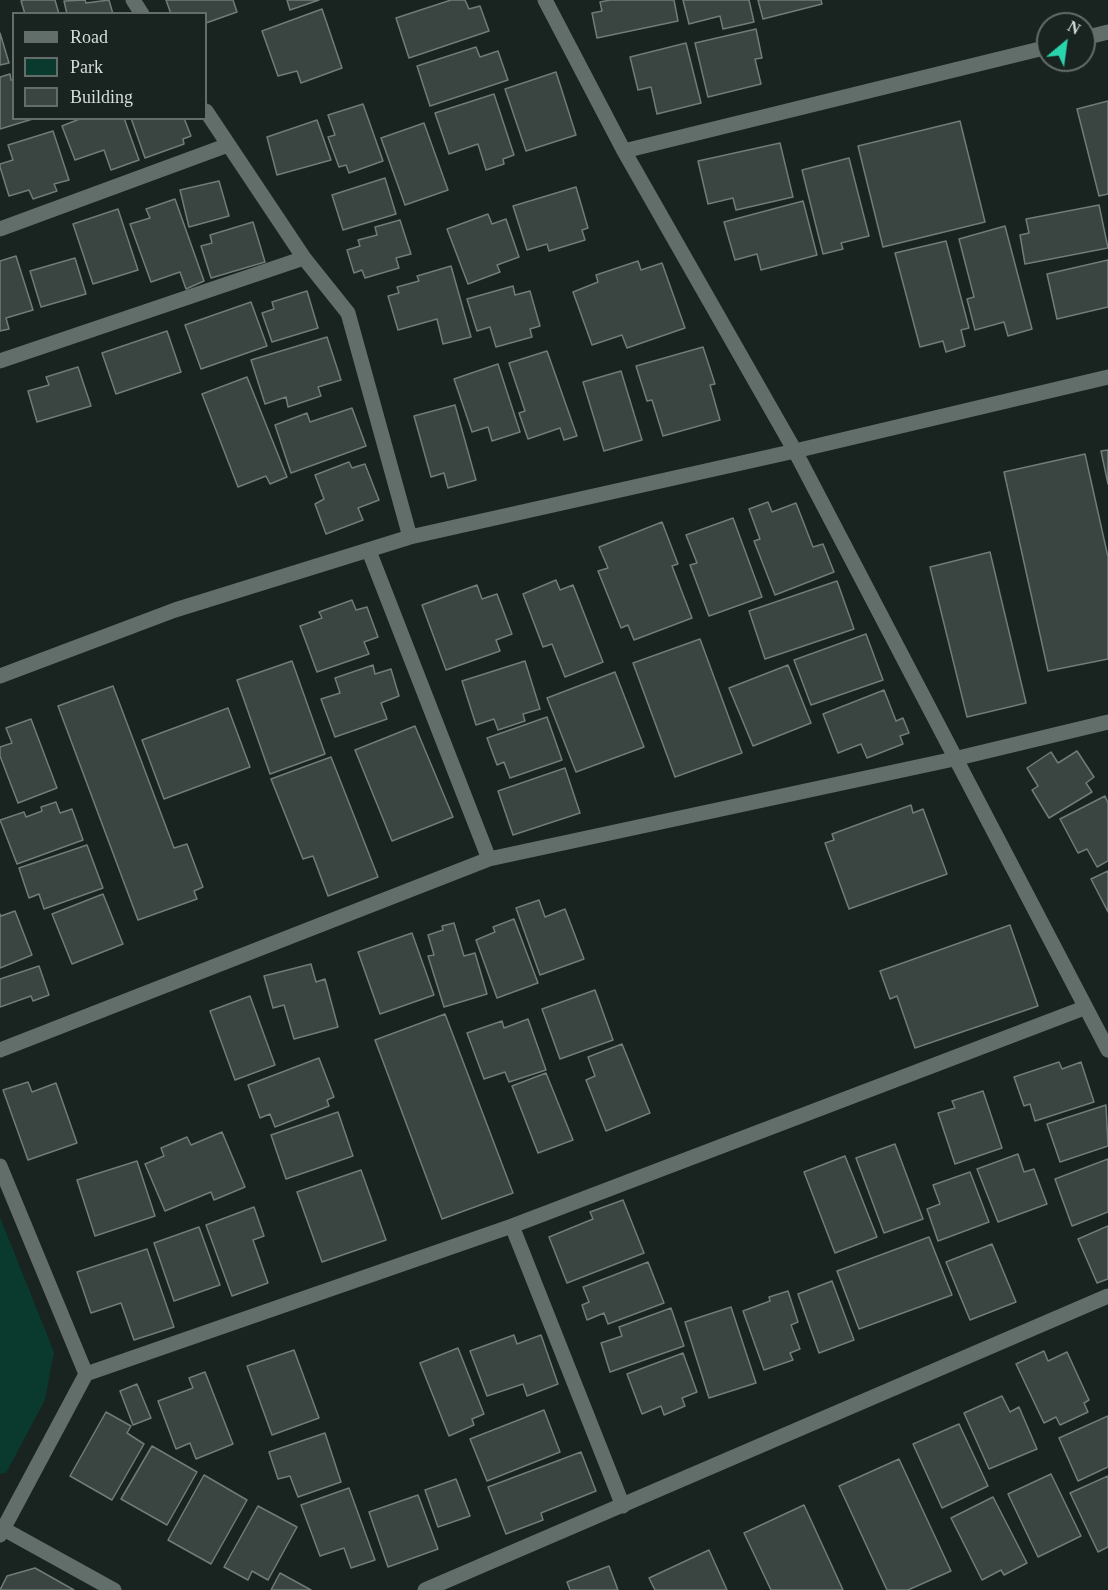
<!DOCTYPE html>
<html>
<head>
<meta charset="utf-8">
<style>
	body { margin:0 }
	#map { position:relative; width:1108px; height:1590px; overflow:hidden; background:#192320; font-family:"Times New Roman",serif }
	canvas { display:block }
	.legend { position:absolute; left:12px; top:12px; width:195px; height:108px; box-sizing:border-box; background:#192320; border:2px solid #646d6a; margin:0; padding:8px 10px; list-style:none; font-size:18px; color:#d5dcd9 }
	.legend li { display:flex; align-items:center; gap:12px; height:30px }
	.legend b { width:30px; border:2px solid #646d6a }
	.north { position:absolute; left:1036px; top:12px; width:60px; height:60px; box-sizing:border-box; background:#192320; border:2px solid #646d6a; border-radius:50%; rotate:29deg; font-size:16px; font-weight:700; line-height:24px; text-align:center; color:#d5dcd9 }
	.north::after { content:''; display:block; margin:auto; width:21px; height:27px; background:#29d5ad; clip-path:polygon(50% 0,100% 100%,50% 72%,0 100%) }
</style>
</head>
<body>
<div id="map">
<canvas width="1108" height="1590"></canvas>
<ul class="legend">
<li><b style="height:8px;background:#626e69"></b>Road</li>
<li><b style="height:16px;background:#0a392d"></b>Park</li>
<li><b style="height:16px;background:#3a4541"></b>Building</li>
</ul>
<div class="north">N</div>
</div>
<script>
const context = document.querySelector('canvas').getContext('2d');
context.lineJoin = 'round';
function fill(path, color) {
  context.fillStyle = color;
  context.fill(path, 'evenodd');
}
function trace(path, color, width, dash) {
  context.strokeStyle = color;
  context.lineWidth = width;
  context.lineCap = dash ? 'butt' : 'round';
  context.setLineDash(dash || []);
  context.stroke(path);
}
fill(new Path2D(`
	M0,1217L54,1352L45,1400L6,1473L0,1474Z`), '#0a392d');
const building = new Path2D(`
	M24,0H55L59,14H25L21,1Z
	M85,0L86,3L109,0L113,14H67L64,1Z
	M166,0H233L237,12L206,23V14H171Z
	M287,0H319L290,10Z
	M451,0H465L469,9L480,6L489,31L409,58L396,18Z
	M610,0H674L678,21L597,38L592,13L602,11L600,2Z
	M683,0H749L754,22L723,29L720,16L689,24Z
	M758,0H821L822,4L763,19Z
	M322,9L342,68L301,83L297,71L278,76L262,31Z
	M756,29L762,58L755,59L761,84L708,97L695,43Z
	M0,33L9,63L0,65Z
	M686,43L701,103L657,114L651,87L638,90L630,57Z
	M476,47L480,57L498,51L508,80L430,106L417,66Z
	M556,72L576,135L526,151L505,89Z
	M10,74L11,80H14V118H36L0,129V77Z
	M494,94L514,155L503,159L504,164L486,170L478,144L449,154L435,113Z
	M1108,101V194L1099,196L1077,109Z
	M363,104L383,161L349,173L346,165L339,167L328,137L335,135L328,115Z
	M82,118H124L139,160L111,170L104,150L75,160L62,126Z
	M131,118H184L191,136L183,139L184,144L145,158Z
	M317,120L331,160L277,175L267,137Z
	M960,121L985,222L883,247L858,146Z
	M424,123L448,190L405,205L381,138Z
	M53,131L69,180L54,184L57,191L33,199L29,190L9,196L0,167V164L13,160L8,145Z
	M780,143L793,197L736,210L733,198L708,204L698,161Z
	M849,158L869,236L841,243L843,249L823,254L802,170Z
	M385,178L396,214L343,230L332,195Z
	M219,181L229,216L189,227L180,190Z
	M576,187L588,228L582,230L585,240L549,251L547,244L527,250L513,206Z
	M175,199L204,281L186,289L180,272L151,282L130,224L150,218L146,209Z
	M803,201L817,255L761,270L757,254L735,260L724,222Z
	M1099,205L1108,248L1025,264L1020,235L1029,233L1026,219Z
	M118,209L138,270L93,284L73,224Z
	M488,214L492,224L506,219L519,257L497,265L500,272L468,284L447,229Z
	M400,220L411,254L396,258L399,268L365,278L362,270L354,273L347,250L360,246L358,240L377,235L375,227Z
	M253,222L265,262L211,278L201,246L212,243L210,235Z
	M1005,226L1032,329L1008,336L1004,322L975,330L967,299L974,297L959,239Z
	M946,241L969,328L961,330L965,346L946,352L943,341L920,347L895,253Z
	M16,256L33,310L6,318L9,329L0,331V261Z
	M75,258L86,294L41,307L30,271Z
	M1108,260V307L1057,319L1047,274Z
	M638,261L641,270L662,263L685,328L627,348L622,335L592,345L573,292L598,282L596,275Z
	M451,266L471,337L443,344L437,319L398,330L388,296L399,293L397,287L419,281L417,276Z
	M513,286L515,295L530,291L540,326L530,329L532,337L496,347L490,327L477,331L467,299Z
	M307,291L318,328L272,342L262,313L274,309L272,302Z
	M251,302L267,346L201,369L185,325Z
	M167,331L181,372L116,394L102,353Z
	M327,337L341,380L318,387L321,396L288,407L286,397L265,404L251,360Z
	M703,347L715,384L710,385L720,420L663,436L652,400L647,401L636,366Z
	M547,351L577,436L564,440L560,428L528,439L519,413L525,411L509,363Z
	M498,364L520,432L492,441L488,427L472,432L454,379Z
	M78,367L91,406L37,422L28,391L49,385L46,377Z
	M621,371L642,440L604,451L583,382Z
	M247,377L287,477L270,484L266,476L238,487L202,394Z
	M455,405L476,480L448,488L444,473L431,477L414,416Z
	M352,408L366,446L291,473L275,425L307,413L310,422Z
	M1108,450V484L1101,451Z
	M1085,454L1108,557V659L1048,671L1004,472Z
	M349,462L352,468L365,464L379,500L358,508L363,520L326,534L315,504L324,499L315,475Z
	M768,502L772,512L796,503L813,547L823,544L834,572L775,595L754,541L760,539L749,509Z
	M733,518L762,597L709,616L690,565L697,563L686,535Z
	M662,522L678,564L672,566L692,618L634,640L628,625L621,628L598,571L608,568L599,547Z
	M990,552L1026,703L967,717L930,567Z
	M556,580L560,590L573,585L603,662L565,677L552,644L543,647L523,594Z
	M837,581L854,629L765,659L749,611Z
	M477,585L482,599L497,594L512,634L496,640L500,651L446,670L422,605Z
	M352,600L356,610L367,607L378,637L364,642L369,654L317,672L300,626L322,618L319,612Z
	M866,634L883,680L811,705L794,660Z
	M700,639L742,753L675,777L633,663Z
	M292,661L325,754L270,774L237,680Z
	M525,661L540,709L523,714L525,721L498,730L494,719L476,725L462,681Z
	M373,665L375,674L391,669L399,696L381,703L387,719L335,737L321,699L340,693L335,678Z
	M788,665L811,723L753,746L729,688Z
	M615,672L644,747L576,772L547,698Z
	M113,686L174,848L187,844L203,887L194,891L197,899L138,920L58,706Z
	M884,690L896,721L903,718L909,733L900,736L903,744L867,758L861,744L838,753L823,714Z
	M228,708L250,767L164,799L142,740Z
	M547,717L562,760L510,778L504,762L497,765L487,738Z
	M31,719L57,788L18,803L0,756V747L12,743L6,728Z
	M415,726L453,817L392,841L355,750Z
	M1077,751L1094,777L1086,783L1092,792L1049,818L1032,790L1038,786L1027,768L1051,752L1058,763Z
	M331,757L378,877L328,896L313,856L303,859L271,779Z
	M565,768L580,813L513,835L498,791Z
	M1105,796L1108,803V861L1097,867L1087,849L1078,853L1060,819Z
	M56,802L60,813L72,809L83,840L17,864L0,820L24,812L26,817L42,811L41,807Z
	M911,805L913,813L923,809L947,874L849,909L825,843L834,840L832,834Z
	M87,845L103,888L44,909L39,894L29,898L19,868Z
	M1108,871V912L1091,879Z
	M103,894L123,944L72,964L52,914Z
	M539,900L545,917L565,909L584,959L540,975L516,908Z
	M15,911L32,955L0,968V914L1,916Z
	M514,919L538,983L497,998L476,940L495,932L493,927Z
	M454,923L464,956L475,953L487,994L444,1007L428,956L434,955L428,935L443,930L442,926Z
	M1010,925L1038,1006L915,1048L897,996L890,999L880,971Z
	M412,933L434,995L380,1014L358,952Z
	M311,964L316,982L325,979L338,1027L294,1039L284,1005L273,1008L264,976Z
	M39,966L49,995L33,1001L31,996L0,1007V979Z
	M595,990L613,1040L560,1059L542,1009Z
	M250,996L275,1065L235,1080L210,1011Z
	M445,1014L513,1193L442,1219L375,1040Z
	M528,1019L546,1070L509,1082L505,1072L484,1079L467,1033L502,1021L504,1028Z
	M622,1044L650,1113L606,1131L586,1080L595,1076L588,1057Z
	M319,1058L334,1097L327,1100L329,1106L275,1127L270,1114L260,1118L248,1085Z
	M1059,1062L1062,1069L1081,1062L1094,1102L1035,1121L1030,1104L1024,1106L1014,1077Z
	M546,1073L573,1140L538,1153L512,1086Z
	M28,1082L32,1092L56,1083L77,1143L28,1160L3,1090Z
	M983,1091L1002,1148L955,1164L938,1113L955,1108L952,1101Z
	M1106,1105L1108,1146L1060,1162L1047,1124Z
	M338,1112L353,1156L286,1179L271,1135Z
	M222,1132L245,1187L214,1200L211,1192L165,1211L145,1164L164,1156L161,1148L187,1137L191,1145Z
	M895,1144L923,1219L884,1233L856,1158Z
	M1018,1154L1024,1172L1034,1169L1047,1204L998,1222L977,1169Z
	M845,1156L877,1237L835,1253L804,1172Z
	M1108,1159V1212L1072,1226L1055,1179Z
	M137,1161L155,1216L95,1236L77,1180Z
	M361,1170L386,1240L322,1262L297,1192Z
	M970,1172L989,1222L938,1241L927,1209L940,1204L933,1185Z
	M623,1200L644,1253L567,1283L549,1237L593,1219L590,1212Z
	M254,1207L264,1236L253,1240L268,1283L232,1296L206,1225Z
	M1108,1226V1279L1097,1283L1078,1239Z
	M199,1227L220,1285L174,1301L154,1243Z
	M929,1237L952,1295L859,1329L837,1271Z
	M992,1244L1016,1302L970,1320L946,1262Z
	M147,1249L174,1327L134,1340L121,1303L91,1313L77,1272Z
	M648,1262L664,1303L608,1324L604,1313L587,1320L582,1305L589,1302L583,1287Z
	M832,1281L854,1340L819,1353L798,1294Z
	M788,1291L798,1322L791,1325L800,1349L790,1353L793,1360L764,1370L743,1311L770,1301L769,1297Z
	M731,1307L756,1383L709,1398L685,1322Z
	M671,1308L684,1346L610,1372L601,1343L622,1336L619,1327Z
	M514,1335L517,1344L541,1335L558,1384L527,1396L523,1384L487,1396L470,1351Z
	M458,1348L484,1414L472,1419L474,1425L449,1436L420,1363Z
	M294,1350L319,1418L272,1435L247,1366Z
	M1044,1351L1048,1361L1067,1352L1089,1400L1084,1403L1088,1412L1060,1425L1056,1417L1044,1423L1016,1364Z
	M683,1353L697,1392L682,1398L685,1406L664,1415L661,1406L642,1414L627,1374Z
	M205,1372L233,1444L196,1459L190,1443L176,1449L158,1401L193,1388L189,1378Z
	M137,1384L151,1418L133,1425L120,1391Z
	M1002,1396L1010,1412L1019,1407L1037,1449L989,1469L964,1413Z
	M544,1410L560,1452L487,1481L470,1439Z
	M106,1412L131,1426L127,1433L144,1444L112,1500L70,1476Z
	M1108,1416V1467L1078,1481L1059,1438Z
	M959,1424L988,1486L942,1508L913,1444Z
	M325,1433L341,1482L298,1497L290,1476L278,1479L269,1452Z
	M152,1446L197,1472L167,1525L121,1499Z
	M581,1452L596,1491L541,1513L543,1520L506,1534L488,1487Z
	M899,1459L951,1571L908,1590H887L839,1486Z
	M1051,1474L1081,1536L1038,1557L1008,1494Z
	M204,1475L247,1500L211,1564L168,1540Z
	M1108,1476V1547L1098,1552L1070,1493Z
	M456,1479L470,1516L438,1527L425,1490Z
	M349,1488L375,1560L351,1568L344,1548L320,1556L301,1505Z
	M418,1495L438,1549L388,1567L369,1512Z
	M993,1497L1027,1563L1004,1575L1001,1570L982,1580L951,1518Z
	M804,1505L843,1590H771L744,1533Z
	M258,1506L297,1527L268,1580L252,1571L248,1580L224,1567Z
	M709,1550L727,1590H655L649,1578Z
	M609,1566L618,1590H570L567,1582Z
	M35,1568L74,1590H0L7,1576Z
	M280,1573L311,1590H271Z`);
fill(building, '#3a4541');
trace(building, '#707c78', 1.5);
trace(new Path2D(`
	M133,0L142,14
	M545,0L624,151L795,451L1108,1050
	M1084,38L1108,32
	M206,111L304,258L348,313L410,537
	M624,151L1048,47
	M0,229L228,145
	M0,361L304,258
	M369,551L489,859
	M0,676L175,610L410,537L795,451L1108,377
	M0,1050L489,859L954,759L1108,722
	M0,1166L86,1374L0,1535
	M512,1226L623,1506
	M86,1374L512,1226L1084,1008
	M0,1527L114,1590
	M425,1590L1108,1296`), '#626e69', 15);
</script>
</body>
</html>
